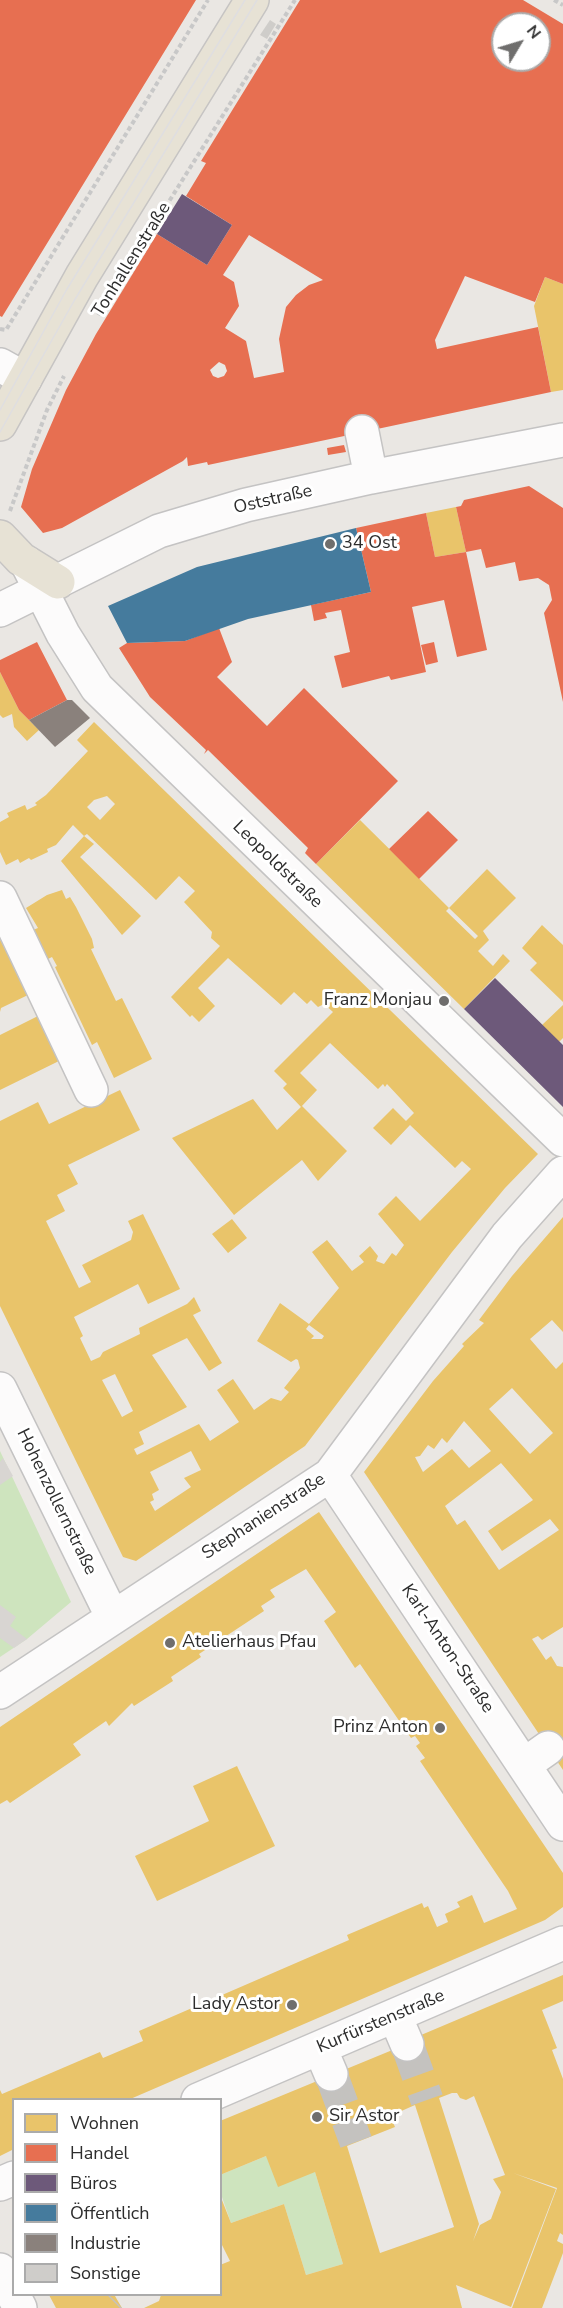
<!DOCTYPE html>
<html>
<head>
<meta charset="utf-8">
<style>
	body { margin:0 }
	#map { position:relative; width:563px; height:2308px; overflow:hidden; background:#eae7e3; font-family:"Nunito Sans",sans-serif }
	canvas { display:block }
	.legend { position:absolute; left:12px; top:2098px; width:210px; height:198px; box-sizing:border-box; background:#fff; border:2px solid #ababab; margin:0; padding:8px 10px; list-style:none; font-size:18px; color:#2d2d2d }
	.legend li { display:flex; align-items:center; gap:12px; height:30px }
	.legend b { width:30px; border:2px solid #ababab }
	.north { position:absolute; left:491px; top:12px; width:60px; height:60px; box-sizing:border-box; background:#fff; border:2px solid #ababab; border-radius:50%; rotate:52deg; font-size:16px; font-weight:700; line-height:24px; text-align:center; color:#2d2d2d }
	.north::after { content:''; display:block; margin:auto; width:21px; height:27px; background:#6f6e6d; clip-path:polygon(50% 0,100% 100%,50% 72%,0 100%) }
</style>
</head>
<body>
<div id="map">
<canvas width="563" height="2308"></canvas>
<ul class="legend">
<li><b style="height:16px;background:#e9c46a"></b>Wohnen</li>
<li><b style="height:16px;background:#e76f51"></b>Handel</li>
<li><b style="height:16px;background:#6d597a"></b>Büros</li>
<li><b style="height:16px;background:#457b9d"></b>Öffentlich</li>
<li><b style="height:16px;background:#8a817c"></b>Industrie</li>
<li><b style="height:16px;background:#cfcdca"></b>Sonstige</li>
</ul>
<div class="north">N</div>
</div>
<script>
const context = document.querySelector('canvas').getContext('2d');
context.lineJoin = 'round';
function fill(path, color) {
  context.fillStyle = color;
  context.fill(path, 'evenodd');
}
function trace(path, color, width, dash) {
  context.strokeStyle = color;
  context.lineWidth = width;
  context.lineCap = dash ? 'butt' : 'round';
  context.setLineDash(dash || []);
  context.stroke(path);
}
function drawText(font, color, halo, rows, align = 'center') {
  context.font = font + ' "Nunito Sans",sans-serif';
  context.lineWidth = 6;
  context.setLineDash([]);
  context.textBaseline = 'middle';
  context.strokeStyle = halo;
  context.fillStyle = color;
  for (const [text, x, y, turn = 0] of rows) {
    context.save();
    context.translate(x, y);
    context.rotate((+turn || 0) * Math.PI / 180);
    context.textAlign = isNaN(turn) ? turn : align;
    if (halo) context.strokeText(text, 0, 0);
    context.fillText(text, 0, 0);
    context.restore();
  }
}
fill(new Path2D(`
	M0,1451L71,1602L27,1639L0,1657Z
	M266,2156L315,2172L343,2264L306,2275L284,2204L231,2223L221,2194L220,2175Z`), '#cee4be');
fill(new Path2D(`
	M3,1458L13,1476L0,1485V1462Z
	M0,1605L16,1617L10,1626L27,1639L14,1648L0,1638Z`), '#d8d5d2');
fill(new Path2D(`
	M545,277L563,284V390L551,392L534,306Z
	M456,507L466,552L435,557L426,513Z
	M0,672L19,710L39,730L27,741L14,727L12,714L3,718L0,715Z
	M94,722L538,1154L505,1188L452,1252L305,1446L136,1561L123,1557L0,1306V1121L38,1102L49,1124L120,1090L140,1130L68,1165L78,1184L57,1195L65,1211L46,1221L79,1288L91,1282L82,1265L131,1240L133,1232L128,1221L143,1214L180,1289L148,1304L138,1284L74,1317L83,1336L80,1338L91,1361L100,1357L103,1352L140,1334L139,1328L187,1304L194,1297L201,1311L193,1315L222,1363L209,1371L187,1338L152,1355L187,1407L139,1432L144,1444L134,1449L137,1455L199,1424L210,1441L239,1422L217,1390L233,1379L254,1410L271,1398L281,1401L289,1392L284,1388L300,1368L298,1360L296,1359L291,1362L257,1341L280,1303L309,1324L339,1288L312,1252L327,1240L352,1271L364,1262L359,1256L370,1246L378,1256L376,1261L384,1264L392,1253L396,1256L404,1245L378,1214L396,1196L420,1221L471,1169L462,1161L455,1168L410,1125L391,1145L373,1128L393,1108L406,1121L414,1113L387,1084L385,1087L383,1084L378,1089L330,1043L300,1073L317,1090L301,1107L283,1088L287,1084L274,1071L333,1012L324,1004L318,1007L311,1000L307,1004L294,992L281,1005L228,958L198,988L215,1006L199,1022L192,1015L190,1017L171,997L220,946L211,938L212,932L184,902L195,891L179,876L156,900L87,834L84,836L94,844L80,857L141,916L122,935L61,861L84,836L73,825L56,845L47,849L48,852L31,860L29,858L20,863L18,859L6,865L0,852V822L9,817L7,813L25,805L27,810L37,805L35,803L46,795L88,751L77,740ZM107,796L115,804L100,820L87,807L94,800ZM309,1325L324,1336L322,1339H311L314,1336L306,1329ZM115,1374L133,1411L122,1417L102,1380ZM191,1451L201,1470L184,1478L191,1487L155,1511L150,1502L154,1500L152,1494L159,1490L150,1472Z
	M360,820L449,908L487,869L516,898L483,931L489,940L478,951L493,966L503,954L510,961L464,1009L316,864ZM449,908L478,936L475,939L446,911Z
	M62,890L66,899L70,897L76,907L92,939L94,948L91,949L116,1001L122,998L152,1059L114,1078L97,1042L92,1045L55,967L57,966L52,957L48,959L33,930L38,928L26,908L47,895Z
	M542,925L563,945V1002L530,970L537,963L522,948Z
	M0,939L28,995L1,1008L0,1012Z
	M563,1005V1038L559,1042L542,1025Z
	M38,1016L59,1061L0,1090V1035Z
	M253,1099L277,1130L302,1106L347,1151L318,1181L302,1160L234,1215L172,1138Z
	M563,1217V1332L552,1320L530,1339L556,1369L563,1362V1627L542,1640L538,1636L532,1639L546,1660L551,1656L557,1666L563,1667V1770L364,1472L433,1381L464,1346L462,1344L484,1323L479,1320L512,1276ZM512,1388L553,1433L530,1454L489,1409ZM464,1421L491,1451L469,1468L452,1449L423,1472L415,1457L420,1456L428,1445L434,1449L442,1438L447,1443ZM501,1463L533,1500L488,1531L502,1551L550,1519L559,1530L499,1570L465,1520L457,1525L445,1506Z
	M232,1219L247,1238L228,1253L212,1234Z
	M319,1512L563,1873V1907L545,1920L128,2100H14V2149L0,2156V2090L2,2094L100,2052L103,2058L143,2041L139,2031L349,1940L347,1935L422,1903L424,1908L428,1906L437,1927L448,1922L445,1914L460,1907L457,1902L472,1895L484,1923L517,1909L508,1891L420,1761L425,1758L416,1746L420,1743L415,1736L411,1738L360,1664L355,1668L324,1621L336,1612L306,1569L270,1590L275,1597L261,1606L264,1611L199,1654L201,1657L171,1677L173,1681L134,1706L132,1703L109,1726L106,1721L73,1744L81,1755L10,1803L7,1800L0,1804V1727Z
	M237,1766L275,1846L157,1901L135,1856L209,1821L193,1786Z
	M563,1975V2001L542,2010L557,2048L552,2050L563,2079V2235L560,2233L557,2241L563,2244V2253L542,2308H512L557,2188L513,2173L556,2189L511,2307L456,2285L462,2308H144L159,2301L161,2295H220V2265L230,2261L220,2241V2195L231,2223L284,2204L306,2275L343,2264L315,2172L278,2187L266,2156L220,2175V2121L407,2044L414,2038ZM452,2093H457L460,2098L466,2100L474,2096L505,2175L493,2179L501,2192L491,2219L480,2225L473,2241L479,2224L439,2098ZM415,2105L454,2227L380,2253L347,2146L395,2127L390,2116Z
	M49,2295H119L115,2296L122,2308H56Z`), '#e9c46a');
fill(new Path2D(`
	M0,0H196L2,317L0,316Z
	M300,0H523L563,24V284L545,277L535,302L465,276L435,340L437,349L538,327L551,392L208,465L207,462L188,466L187,457L183,461L62,528L43,533L21,507L32,469L66,390L96,334L157,234L207,265L232,225L186,196L206,163L201,161ZM503,24H539V60H503ZM249,235L323,280L309,285L296,295L286,307L279,339L284,372L254,378L246,341L225,328L239,306L234,282L223,275ZM219,362L225,365L227,371L224,376L218,378L213,376L210,370Z
	M344,445L346,452L328,455L327,448Z
	M529,486L563,508V702L544,613L552,600L549,585L538,578L519,581L515,562L486,568L481,549L466,552L456,507L461,506L464,500Z
	M426,513L435,557L466,552L487,650L457,657L444,600L412,607L426,672L391,680L389,676L342,688L334,656L350,652L341,610L325,613L327,618L314,621L311,605L371,592L356,528Z
	M219,628L232,662L217,677L267,726L304,688L398,781L316,864L305,853L308,848L208,750L204,754L206,750L150,697L119,648L127,643L185,641Z
	M37,642L67,700L29,720L19,710L0,672V660Z
	M434,642L438,662L426,665L421,645Z
	M428,811L458,840L419,879L389,849Z`), '#e76f51');
fill(new Path2D(`
	M182,194L232,225L207,265L157,234Z
	M495,978L563,1045V1107L464,1009Z`), '#6d597a');
fill(new Path2D(`
	M356,528L371,592L248,619L185,641L127,643L108,606L197,567Z`), '#457b9d');
fill(new Path2D(`
	M67,700H72L90,718L55,747L29,720Z`), '#8a817c');
fill(new Path2D(`
	M270,20L276,24L267,39L260,35Z`), '#cfcdca');
trace(new Path2D(`
	M407,2044L427,2100
	M331,2074L356,2142
	M120,2308L121,2307`), '#c4c2bf', 33, [33, 16]);
const minor = new Path2D(`
	M0,365L25,379
	M362,432L371,477
	M27,563L63,634L97,688L563,1140
	M0,610L159,531L246,505L371,477L563,440
	M0,898L91,1090
	M0,1389L112,1616
	M330,1475L563,1824
	M0,1692L330,1475L507,1236L563,1173
	M524,1765L548,1748
	M395,2016L407,2044
	M320,2048L331,2074
	M198,2100L563,1943
	M0,2184L14,2178
	M0,2270L20,2308`);
const major = new Path2D(`
	M0,424L82,276L252,0
	M0,537L21,559L58,582`);
trace(minor, '#c4c3c3', 36);
trace(major, '#c6c4c3', 36);
trace(new Path2D(`
	M554,0L563,5
	M98,315L295,0
	M0,329L6,330L208,0
	M10,511L47,410L64,376`), '#c8c8c8', 4, [4.5, 3]);
trace(minor, '#fcfbfb', 33);
trace(major, '#e7e2d5', 33);
trace(new Path2D(`
	M0,410L67,289L245,0
	M0,432L74,301L257,0`), '#dfdee0', 1.5);
for (const [x, y, r, color] of [
	[330,544,6,"#6f6e6d"],
	[444,1001,6,"#6f6e6d"],
	[170,1643,6,"#6f6e6d"],
	[440,1728,6,"#6f6e6d"],
	[292,2005,6,"#6f6e6d"],
	[317,2117,6,"#6f6e6d"]
]) {
  const dot = new Path2D();
  dot.arc(x, y, r, 0, 2 * Math.PI);
  context.fillStyle = color;
  context.fill(dot);
  trace(dot, '#fff', 2);
}
drawText('18px', '#2d2d2d', '#fff', [
	["Tonhallenstraße",132,260,-58],
	["Oststraße",273,500,-13],
	["Leopoldstraße",277,865,44],
	["Hohenzollernstraße",56,1502,64],
	["Stephanienstraße",264,1517,-33],
	["Karl-Anton-Straße",447,1649,56],
	["Kurfürstenstraße",381,2022,-23]
]);
drawText('18px', '#2d2d2d', '#fff', [
	["34 Ost",342,544],
	["Franz Monjau",432,1001,"right"],
	["Atelierhaus Pfau",182,1643],
	["Prinz Anton",428,1728,"right"],
	["Lady Astor",280,2005,"right"],
	["Sir Astor",329,2117]
], 'left');
</script>
</body>
</html>
